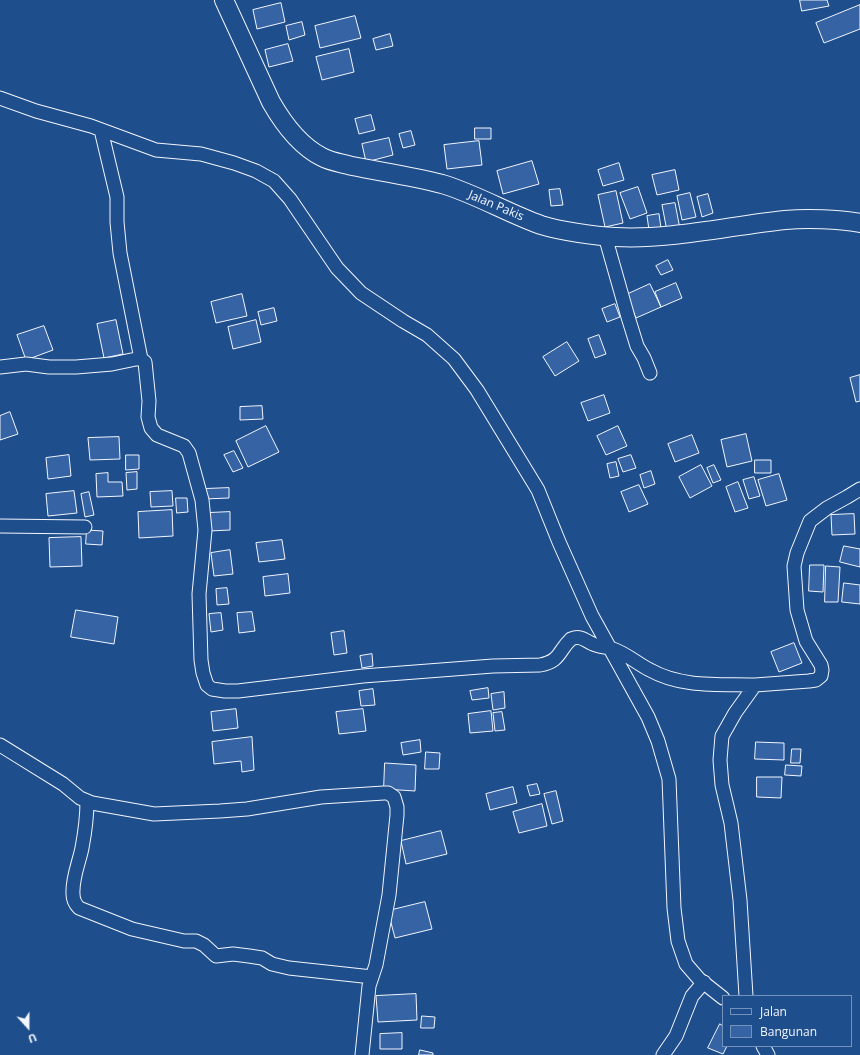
<!DOCTYPE html>
<html>
<head>
<meta charset="utf-8">
<style>
	body { margin:0 }
	#map { position:relative; width:860px; height:1055px; overflow:hidden; background:#1f4e8c; font-family:"Open Sans",sans-serif }
	canvas { display:block }
	.legend { position:absolute; left:722px; top:995px; width:130px; height:52px; box-sizing:border-box; background:#1f4e8c; border:1px solid #7391ba; margin:0; padding:5px 7px; list-style:none; font-size:12px; color:#f2f6ff }
	.legend li { display:flex; align-items:center; gap:8px; height:20px }
	.legend b { width:20px; border:1px solid #7391ba }
	.north { position:absolute; left:8px; top:1007px; width:40px; height:40px; -webkit-text-stroke:3px #1f4e8c; paint-order:stroke; rotate:159deg; font-size:11px; font-weight:700; line-height:16px; text-align:center; color:#f2f6ff }
	.north::after { content:''; display:block; margin:auto; width:14px; height:18px; background:#f2f6ff; clip-path:polygon(50% 0,100% 100%,50% 72%,0 100%) }
</style>
</head>
<body>
<div id="map">
<canvas width="860" height="1055"></canvas>
<ul class="legend">
<li><b style="height:5px;background:#1f4e8c"></b>Jalan</li>
<li><b style="height:11px;background:#3563a3"></b>Bangunan</li>
</ul>
<div class="north">U</div>
</div>
<script>
const context = document.querySelector('canvas').getContext('2d');
context.lineJoin = 'round';
function fill(path, color) {
  context.fillStyle = color;
  context.fill(path, 'evenodd');
}
function trace(path, color, width, dash) {
  context.strokeStyle = color;
  context.lineWidth = width;
  context.lineCap = dash ? 'butt' : 'round';
  context.setLineDash(dash || []);
  context.stroke(path);
}
function drawText(font, color, halo, rows, align = 'center') {
  context.font = font + ' "Open Sans",sans-serif';
  context.lineWidth = 3;
  context.setLineDash([]);
  context.textBaseline = 'middle';
  context.strokeStyle = halo;
  context.fillStyle = color;
  for (const [text, x, y, turn = 0] of rows) {
    context.save();
    context.translate(x, y);
    context.rotate((+turn || 0) * Math.PI / 180);
    context.textAlign = isNaN(turn) ? turn : align;
    if (halo) context.strokeText(text, 0, 0);
    context.fillText(text, 0, 0);
    context.restore();
  }
}
const building = new Path2D(`
	M800,0H827L829,6L802,11Z
	M281,3L285,22L257,29L253,10Z
	M860,5V29L824,43L816,23Z
	M355,16L361,38L320,48L315,26Z
	M302,22L305,35L289,40L286,26Z
	M390,34L393,46L376,50L373,39Z
	M288,44L293,61L269,67L265,50Z
	M349,49L354,72L322,80L316,57Z
	M371,115L375,130L359,134L355,119Z
	M475,128H491V139H475Z
	M411,131L415,145L403,148L399,134Z
	M389,138L393,155L366,162L362,144Z
	M479,141L482,165L447,169L444,145Z
	M532,161L539,184L503,194L497,171Z
	M619,163L624,180L603,186L598,170Z
	M675,170L679,190L657,195L652,175Z
	M638,187L647,213L630,219L620,193Z
	M560,189L563,205L551,206L549,190Z
	M616,191L623,223L605,227L598,195Z
	M690,193L696,217L682,220L677,196Z
	M708,194L713,213L702,217L697,197Z
	M675,203L680,229L667,231L662,205Z
	M659,214L661,228L649,230L647,216Z
	M668,260L673,270L661,275L656,266Z
	M676,283L682,298L661,307L655,292Z
	M650,284L661,307L636,318L626,295Z
	M242,294L247,316L216,323L211,302Z
	M615,304L620,317L607,322L602,309Z
	M274,308L277,321L261,325L258,312Z
	M116,320L123,354L104,358L97,324Z
	M256,320L261,342L233,349L228,327Z
	M44,326L53,350L26,360L17,335Z
	M599,335L606,354L595,358L588,339Z
	M567,342L579,361L555,376L543,357Z
	M860,375V401L856,402L850,378Z
	M604,395L610,413L588,421L581,403Z
	M262,406L263,419L240,420V407Z
	M10,412L18,434L0,440V416Z
	M266,426L279,452L248,467L236,441Z
	M618,426L627,446L606,455L597,436Z
	M746,434L752,461L727,467L721,440Z
	M692,435L699,453L675,462L668,444Z
	M119,437L120,459L90,460L88,438Z
	M234,451L243,468L233,472L224,455Z
	M69,455L71,476L48,479L46,458Z
	M126,455H139V469L126,470Z
	M631,455L636,468L623,472L618,459Z
	M755,460H771V473H755Z
	M616,462L619,476L610,478L607,464Z
	M701,465L712,486L690,498L679,477Z
	M714,465L721,480L713,483L707,468Z
	M651,471L655,484L644,488L640,475Z
	M137,472V489L127,490L126,473Z
	M108,473V482H122L123,496L97,497L96,474Z
	M779,474L787,500L766,506L758,480Z
	M754,477L760,496L749,499L743,480Z
	M738,482L748,508L735,512L726,487Z
	M639,485L648,504L629,512L621,492Z
	M229,488V498L204,499V489Z
	M74,491L77,513L48,516L46,494Z
	M172,491L173,506L151,507L150,492Z
	M89,492L94,515L85,517L81,494Z
	M176,498H187L188,512L177,513Z
	M172,510L173,536L139,538L138,512Z
	M230,512V530L209,531L208,513Z
	M854,514L855,534L832,535L831,515Z
	M87,530L103,531L102,545L86,544Z
	M81,537L82,566L50,567L49,538Z
	M282,540L285,559L259,562L256,543Z
	M844,546L860,549V567L840,562Z
	M230,550L233,574L214,576L211,553Z
	M810,565H824L823,592L809,591Z
	M826,566L840,567L838,602H825Z
	M288,574L290,593L265,596L263,577Z
	M844,583L860,585V604L842,602Z
	M227,588L229,604L217,605L216,589Z
	M76,610L118,617L114,644L71,637Z
	M252,612L255,631L239,633L237,613Z
	M221,613L223,630L211,632L209,614Z
	M344,631L347,653L334,655L331,633Z
	M794,643L802,663L779,672L771,652Z
	M372,654L373,666L362,668L360,656Z
	M488,688L489,698L472,700L470,691Z
	M373,689L375,705L361,706L359,691Z
	M504,692L505,708L493,710L491,694Z
	M236,709L238,728L213,731L211,712Z
	M363,709L366,731L339,734L336,712Z
	M491,711L493,731L470,733L468,714Z
	M502,712L505,730L495,731L493,713Z
	M252,737L254,770L242,772L241,761L214,764L212,742Z
	M420,740L421,752L403,755L401,743Z
	M756,742L784,743V760L755,759Z
	M792,749H801L800,763H791Z
	M426,752L440,753L439,769H425Z
	M385,763L416,765L415,791L384,789Z
	M786,765L802,766L801,776L785,775Z
	M757,777H782L781,798L757,797Z
	M537,784L540,794L530,796L527,786Z
	M513,787L517,803L490,810L486,794Z
	M556,791L563,821L552,824L544,794Z
	M542,804L547,826L519,833L513,812Z
	M441,831L447,854L406,864L401,841Z
	M425,902L432,929L395,938L388,911Z
	M416,994L417,1020L378,1022L376,996Z
	M422,1016L435,1017L434,1028H421Z
	M720,1024L723,1026V1046H727L723,1054L708,1048Z
	M402,1033V1049H380V1034Z
	M420,1050L433,1053V1055H419Z`);
fill(building, '#3563a3');
trace(building, '#f2f6ff', 1);
const street = new Path2D(`
	M0,98L36,111L91,126L156,150L201,154L234,163L256,171L274,181L290,199L337,268L361,293L403,321L427,335L454,359L477,390L538,490L559,542L592,616L648,717L658,741L669,779L674,908L678,941L686,964L699,979L723,998
	M101,130L117,197V222L120,253L141,359
	M605,236L628,317L637,346L644,358L650,373
	M0,367L26,364L49,367H76L112,364L136,359H141L145,362L149,401L148,417L151,428L157,435L184,446L189,453L202,500L205,530L199,594L201,660L203,673L207,685L212,689L225,691H238L363,676L493,666L540,665C561,661 558,651 571,639C581,635 584,640 593,644C599,647 607,647 613,649C627,654 638,664 650,670C682,688 720,684 755,685
	M0,526L85,527
	M0,745L63,784L80,798L92,803L154,814L220,811L247,809L321,797L384,793H388L394,797L397,807V815L389,895L376,965L369,986L362,1055
	M87,801C87,816 85,832 82,848C79,863 72,878 73,894C73,899 75,904 79,908L132,929L184,941H196L204,945L216,956L233,954L249,956L262,958L272,964L289,968L372,977
	M746,996L740,900L731,823L722,785L720,760L722,736L735,713L755,685L809,681L816,680L821,676L822,670L821,665L806,641L797,610L794,566L797,553L810,521L827,508L847,497L860,489
	M763,1046L768,1055
	M663,1055L676,1036L692,996L704,982`);
const secondary = new Path2D(`
	M224,0L271,102C283,123 300,146 322,157C331,162 342,163 352,166C382,172 412,176 442,184C476,194 507,213 541,225C560,231 595,236 615,237C672,240 728,226 785,220C807,218 838,219 860,223`);
trace(street, '#f2f6ff', 15);
trace(secondary, '#f2f6ff', 20);
trace(street, '#1f4e8c', 13);
trace(secondary, '#1f4e8c', 18);
drawText('12px', '#f2f6ff', '#1f4e8c', [
	["Jalan Pakis",496,206,23]
]);
</script>
</body>
</html>
